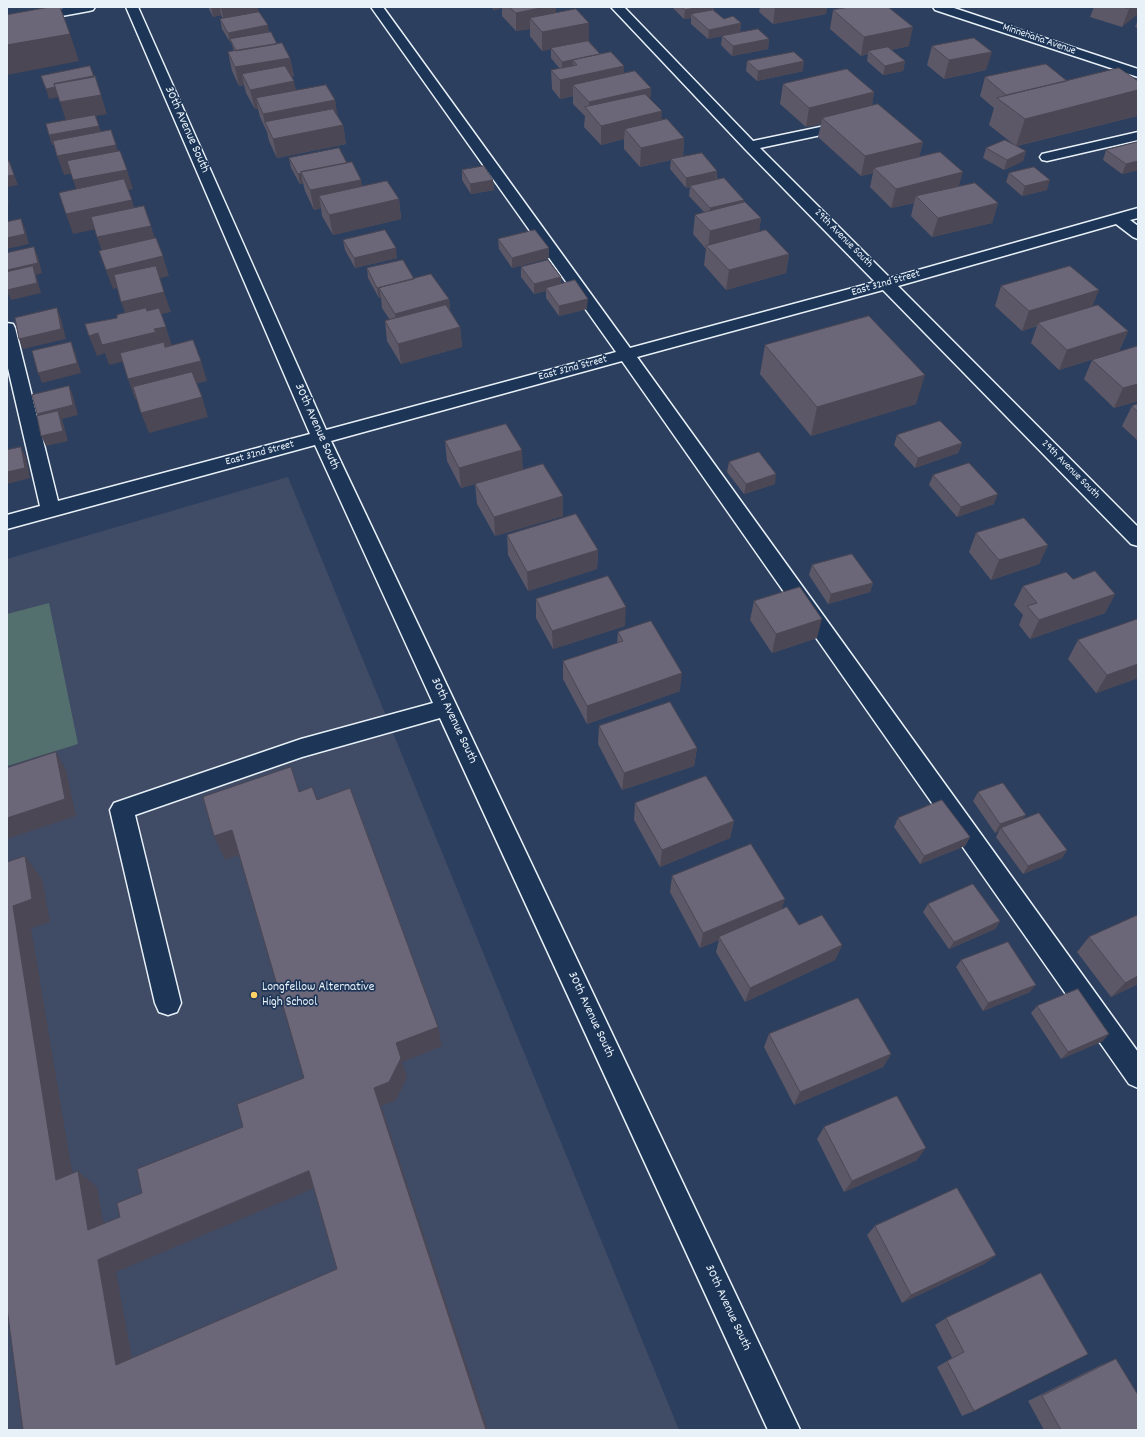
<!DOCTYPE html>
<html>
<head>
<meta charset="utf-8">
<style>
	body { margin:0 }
	#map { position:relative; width:1145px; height:1437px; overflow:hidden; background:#2d3f5e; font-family:Dekko,sans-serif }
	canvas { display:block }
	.frame { position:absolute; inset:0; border:8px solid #e8f1f8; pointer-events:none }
</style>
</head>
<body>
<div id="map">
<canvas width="1145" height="1437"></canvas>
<div class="frame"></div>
</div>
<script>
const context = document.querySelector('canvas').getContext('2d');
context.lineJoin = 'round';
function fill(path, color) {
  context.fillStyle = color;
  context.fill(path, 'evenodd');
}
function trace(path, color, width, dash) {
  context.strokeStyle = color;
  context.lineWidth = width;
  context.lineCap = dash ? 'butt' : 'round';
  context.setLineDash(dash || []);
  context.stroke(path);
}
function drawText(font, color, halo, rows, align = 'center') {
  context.font = font + ' Dekko,sans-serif';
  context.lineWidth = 3.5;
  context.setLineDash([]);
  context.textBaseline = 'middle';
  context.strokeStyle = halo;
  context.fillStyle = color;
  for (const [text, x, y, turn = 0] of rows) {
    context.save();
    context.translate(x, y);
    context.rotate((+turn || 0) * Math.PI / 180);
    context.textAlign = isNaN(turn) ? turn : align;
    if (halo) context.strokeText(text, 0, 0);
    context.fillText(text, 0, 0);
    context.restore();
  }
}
fill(new Path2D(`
	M288,477L679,1430H7V559Z`), '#404b66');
fill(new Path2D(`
	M49,603L78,744L7,766V614Z`), '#53706e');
const minor = new Path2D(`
	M69,7H95L93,10L89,11L7,26V18Z
	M126,7H138L326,430L616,352L371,7H383L630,348L875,282L745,149L611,7H624L753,141L849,121L854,122L856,125L854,128L760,148L890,278L1138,208V218L1130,220L1138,226V239L1133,237L1116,224L898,286L1138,527V546L1131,544L883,290L637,357L1138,1052V1088L1129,1084L622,361L331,441L800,1430H768L440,718L302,757L135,815L181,1003L177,1012L168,1015L159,1012L155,1003L110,810L114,803L301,739L433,703L315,445L7,529V515L40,506L7,364V323L13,324L15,328L58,501L310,434Z
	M1138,132V140L1047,161L1042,160L1040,157L1042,154Z`);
const major = new Path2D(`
	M933,7H951L1138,69V77L935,10Z`);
trace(minor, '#e8f1f8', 3);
trace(major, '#e8f1f8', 3);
fill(minor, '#1d3557');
fill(major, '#1d3557');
fill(new Path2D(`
	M208,7H257L258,12L269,32L277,44L290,58L294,76L291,77L296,90L335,100L337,116L343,125L346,144L277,158L269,141L267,132L260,117L258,109H255L246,93L244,85L239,86L232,71L228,52L234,51L231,42H230L222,29L220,19H223L221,15L213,17Z
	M492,7H556V13L589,41L600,54L624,66V73L651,88L650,99L662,121L684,138L683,157L717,171V180L744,200V202L761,218L759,231L789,254L786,273L726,290L704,265L706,249L693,234L695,215L704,212L689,196L690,187L686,188L670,169L671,160L640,167L624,149V139L601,145L584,127L585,116L573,104V96L560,99L552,89L551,70L560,69L551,58V49L542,51L530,36V29L516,31L502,16V8L494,10Z
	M672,7H714L713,10L724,19L741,23L740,32L769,39L768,49L732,56L721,45L722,36L708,39L691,24V18L684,19Z
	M760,7H827L826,14L773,24L759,12Z
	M1094,7H1138L1122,27L1090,17Z
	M833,10L909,46L891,50L905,61L903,71L883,75L867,61L868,54L861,56L830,29Z
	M1138,20V28L1135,27Z
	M932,46L986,70L944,79L927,65Z
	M747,61L803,71L757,81L746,71Z
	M985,77L1067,81L1137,116L1017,146L1026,151L1023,161L1004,170L983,158L986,148L1013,144L989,125L994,108L980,96Z
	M783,84L874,92L872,105L923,142L919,157L959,186L998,203L992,223L932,237L911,216L914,203L891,208L870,187L873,173L861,176L818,137L821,124L806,127L780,104Z
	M1138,142V170L1122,174L1103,160L1106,150Z
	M289,158L347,163L362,186L399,199L401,219L333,235L322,216L321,208L314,210L305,191L303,183L300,184L291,168Z
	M462,170L493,180L494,190L471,194L462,180Z
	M1009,173L1047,190L1022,196L1006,182Z
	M498,239L549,248V258L512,268L499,249Z
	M343,240L397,258L355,268L345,250Z
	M521,267L561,277V284L587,309L559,316L546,298V291L534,294L521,277Z
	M367,268L414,279L449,299L450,311L460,327L462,347L401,364L387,341L385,321L390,320L382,308L381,298H379L368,278Z
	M1001,286L1092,307L1128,331L1119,351L1059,370L1031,343L1037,326L1022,331L995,306Z
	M765,345L916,404L811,436L760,374Z
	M1092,360L1138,401L1114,408L1084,379Z
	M1138,404V441L1122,426L1132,406Z
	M897,435L962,443L958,453L915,468L894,445Z
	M445,441L523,470L461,488L447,461Z
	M729,462L775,484L744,494L727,472Z
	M933,475L994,504L957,517L929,485Z
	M475,484L563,496V516L495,536L477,504Z
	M976,533L1048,545L1039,564L991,580L969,552Z
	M507,535L598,550L597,569L528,591L508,555Z
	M812,565L873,583L870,592L828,604L809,575Z
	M1073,579L1115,594L1105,613L1030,639L1019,625L1023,615L1014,605L1023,586Z
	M536,599L625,626L553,649L536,618Z
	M754,601L817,638L772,653L750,620Z
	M1138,619V678L1096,693L1068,659L1078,640Z
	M618,632L680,691L587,724L563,679V661L617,643Z
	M599,726L697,748L694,766L622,790L598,744Z
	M978,792L1023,820L1067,850L1062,858L1023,874L996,837L999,831L995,833L973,801Z
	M635,803L734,821L730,838L660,867L634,820Z
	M898,818L970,837L965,846L920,864L894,827Z
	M672,876L782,909L799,925L842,945L835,960L745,1002L716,952L719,940L700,948L670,892Z
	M928,904L1000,921L995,929L949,949L923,912Z
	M1089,937L1138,984L1111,997L1077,952Z
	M961,960L1030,992L983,1011L956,967Z
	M1037,1006L1103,1041L1061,1059L1031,1013Z
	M769,1034L891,1054L883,1067L794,1105L764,1047Z
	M824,1127L917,1160L844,1192L817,1139Z
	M875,1226L996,1255L984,1264L902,1303L867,1235Z
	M946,1318L1088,1354L974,1411L962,1416L937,1367L952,1358L935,1325Z
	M1116,1359L1138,1430H1044L1028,1401L1101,1365Z`), '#5c5867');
fill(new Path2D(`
	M211,7H220L221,15L213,17Z
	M221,7H257L259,14L224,21Z
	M494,7H502V8L494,10Z
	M545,7H556V24L530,18V29L516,31V13Z
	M700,7H714L713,14H691V18L684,19L685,10Z
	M775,7H827L826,14L773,24Z
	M1131,7H1138V14L1122,27L1129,9Z
	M589,23V41L542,51V32Z
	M741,23L740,32L708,39L709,30Z
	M268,25L269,34L230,39L231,42H230L228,33Z
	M913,27L909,46L871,54L868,51V54L861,56L864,37Z
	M70,34L79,61L7,75V45Z
	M769,39L768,49L732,56L733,46Z
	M992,52L986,70L944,79L949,60Z
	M600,55L577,65L573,60V70L562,72V62Z
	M290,58L294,76L247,85L242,74L244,85L239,86L235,67Z
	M804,61L803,71L757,81L758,71Z
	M905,61L903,71L883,75L885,66Z
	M624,66V85H573V96L560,99V80Z
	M95,76L107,114L96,116L102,136L52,145L49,135L66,121L60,102Z
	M95,79L98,89L49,99L46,89Z
	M294,81L298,100L256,98L258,109H255L250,90Z
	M651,88L650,107L589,112V102Z
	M1138,90V113L1137,116L1016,146L1025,119Z
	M874,92L871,112L822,118L821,124L806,127L809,108Z
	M335,100L338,119L265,123L263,114Z
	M662,111L661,131L625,129L624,139L601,145V126Z
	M343,125L346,144L277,158L273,139Z
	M684,138L683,157L640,167L641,148Z
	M923,142L918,161L874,168L873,173L861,176L865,156Z
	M116,145L122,164L64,175L57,156Z
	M1026,151L1023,161L1004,170L1007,160Z
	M9,161L18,185L7,187V176Z
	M1138,161V170L1122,174L1126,164Z
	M127,170L133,189L80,200L73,180Z
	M717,171L716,181L690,186V187L686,188V178Z
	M963,172L957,192L916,196L914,203L891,208L896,189Z
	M301,173L303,183L300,184L298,174Z
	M361,180L364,199L319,196L321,208L314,210L310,190Z
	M493,180L494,190L471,194L470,184Z
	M1050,180L1047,190L1022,196L1025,186Z
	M7,197L9,203L7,204Z
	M399,199L401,219L333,235L329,215Z
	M132,200L138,220L73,234L66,214Z
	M744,200L743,210L709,218L710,208Z
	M998,203L992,223L932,237L938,218Z
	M761,218L758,238L708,248L710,231Z
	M21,219L25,229L29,244L7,249V238Z
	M151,226L157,245L104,257L97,237Z
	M34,247L38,257L42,273L36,275L41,293L11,300L7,291V270Z
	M396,248L397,258L355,268L354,258Z
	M549,248V258L512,268V258Z
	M789,254L786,273L726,290L729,270Z
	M163,256L169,276L113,289L106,270Z
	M561,277V287L546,288V291L534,294V284Z
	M414,280L379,288L381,298H379L377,288Z
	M1099,290L1091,310L1038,323L1037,326L1022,331L1029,311Z
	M164,292L171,312L128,321L121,302Z
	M449,299L450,319L398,334L395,314Z
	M588,299L587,309L559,316V306Z
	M57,308L61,319L66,339L23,349L19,339Z
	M166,327L172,346L162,352L109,365L105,353L97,356L89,336L98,333L154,329Z
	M460,327L462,347L401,364L398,344Z
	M1128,331L1119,351L1059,370L1067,350Z
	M71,342L75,352L81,373L42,383L38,373Z
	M201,361L207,381L135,399L128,379Z
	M925,375L916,404L811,436L817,407Z
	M1138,384V401L1114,408L1123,388Z
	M69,386L73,396L78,415L62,419L68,441L46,446L41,436V424L37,414Z
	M202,397L208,417L149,433L141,413Z
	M962,443L958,453L915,468L918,458Z
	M21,447L26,457L30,478L7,484V472Z
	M522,450L523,470L461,488L459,468Z
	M776,474L775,484L744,494L746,484Z
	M998,494L994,504L957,517L961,507Z
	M563,496V516L495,536L494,517Z
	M1048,545L1039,564L991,580L999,560Z
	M598,550L597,569L528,591L527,572Z
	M873,583L870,592L828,604L831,594Z
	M1115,594L1105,613L1030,639L1039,620Z
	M626,607L625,626L553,649L552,631Z
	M822,619L817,638L772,653L776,634Z
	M1138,664V678L1096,693L1107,675Z
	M682,673L680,691L587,724V706Z
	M697,748L694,766L622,790L624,773Z
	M56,752L66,770L76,816L7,839V818Z
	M1026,815L1020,823L1001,828L999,831L995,833L1000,824Z
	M734,821L730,838L660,867L662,850Z
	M232,830L243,853L225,860L214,836Z
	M970,837L965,846L920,864L924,856Z
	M1067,850L1062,858L1023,874L1028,866Z
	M25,856L42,879L50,922L31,928L76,1195L56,1180L13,906Z
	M785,899L780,915L719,937V940L700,948L703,933Z
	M1000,921L995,929L949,949L954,942Z
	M842,945L835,960L745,1002L750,988Z
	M1138,976V984L1111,997L1125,983Z
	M1036,985L1030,992L983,1011L988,1003Z
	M438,1027L442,1046L402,1062L407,1077L396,1100L381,1106L488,1430H486L374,1088L396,1043Z
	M1109,1034L1103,1041L1061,1059L1068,1052Z
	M891,1054L883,1067L794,1105L800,1092Z
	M926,1148L917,1160L844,1192L852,1181Z
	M78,1171L97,1187L107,1244L88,1230Z
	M309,1171L319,1186L116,1272L135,1374L116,1365L98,1260Z
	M996,1255L984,1264L902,1303L911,1295Z`), '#4b4754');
const building = new Path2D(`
	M50,7H60L70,34L7,45V15Z
	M510,7H545L516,13Z
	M682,7H700L685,10Z
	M849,7H888L913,27L864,37L833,10Z
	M1124,7H1131L1129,9Z
	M576,9L589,23L542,32L530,18Z
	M713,10L724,19L733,16L741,23L709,30L691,14Z
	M259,12L268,25L228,33L220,19Z
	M758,29L769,39L733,46L722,36Z
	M271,32L277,44L236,51L230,39Z
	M974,38L992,52L949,60L932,46Z
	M588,41L600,54L562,62L551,48Z
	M282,43L290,58L235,67L228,52Z
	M888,47L905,61L885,66L868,51Z
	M611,52L624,66L560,80L551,70L577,65L573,60Z
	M794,52L804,61L758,71L747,61Z
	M1046,64L1067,81L1006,95L985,77Z
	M90,66L94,77L54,84L55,87L46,89L41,76Z
	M285,66L294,81L250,90L242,74Z
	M1119,68L1138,81V90L1025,119L997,98Z
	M847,69L874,92L809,108L783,84Z
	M635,71L651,88L589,102L573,85Z
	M95,76L101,95L60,102L54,84Z
	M326,85L335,100L263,114L256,98Z
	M645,94L662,111L601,126L585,107Z
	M878,104L923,142L865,156L822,118Z
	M333,109L343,125L273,139L265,122Z
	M95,115L99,126L49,135L46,124Z
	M667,119L684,138L641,148L625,129Z
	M111,130L116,145L57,156L53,141Z
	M1005,140L1026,151L1007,160L986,148Z
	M1138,142V161L1126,164L1106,150Z
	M339,148L347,163L301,172L302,173L298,174L289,158Z
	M120,151L127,170L73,180L67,161Z
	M940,152L963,172L896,189L874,168Z
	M702,153L717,171L686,178L671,159Z
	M7,161H9L14,175L7,176Z
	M352,162L361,180L310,190L301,172Z
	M484,166L493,180L470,184L462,170Z
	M1034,167L1050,180L1025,186L1009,173Z
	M724,178L744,200L710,208L690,186Z
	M124,179L132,200L66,214L59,193Z
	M387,181L399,199L329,215L319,196Z
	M975,183L998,203L938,218L916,196Z
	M745,202L761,218L710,231L695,215Z
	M144,206L151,226L97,237L91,217Z
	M21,219L25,234L7,238V222Z
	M385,230L396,248L354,258L343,240Z
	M535,230L549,248L512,258L498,239Z
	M766,230L789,254L729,270L706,246Z
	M156,238L163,256L106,270L99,251Z
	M34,247L38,263L7,270V253Z
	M403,260L414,279L377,288L367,268Z
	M548,260L561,277L534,284L521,267Z
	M33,266L37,283L7,290V272Z
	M156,266L164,292L121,302L114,275Z
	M1070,266L1099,290L1029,311L1001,286Z
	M431,274L449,299L395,314L379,288Z
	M575,280L588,299L559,306L546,288Z
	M446,305L460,327L398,344L385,321Z
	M1098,305L1128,331L1067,350L1038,323Z
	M57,308L61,329L19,339L15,318Z
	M146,308L147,311L159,308L166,327L154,329L156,332L102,345L98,333L89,336L85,324L117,318V315Z
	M869,316L925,375L817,407L765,345Z
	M193,340L201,361L128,379L120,353L164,342L165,347Z
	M71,342L77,363L38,373L32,351Z
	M1138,346V384L1123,388L1092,360Z
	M192,372L202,397L141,413L133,387Z
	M69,386L73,405L37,414L32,395Z
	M1138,404V412L1132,406Z
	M58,411L63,431L41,436L37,416Z
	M940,421L962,443L918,458L897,435Z
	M506,424L522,450L459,468L445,441Z
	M21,447L25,468L7,472V450Z
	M759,452L776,474L746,484L729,462Z
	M969,463L998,494L961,507L933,475Z
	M543,464L563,496L494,517L475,484Z
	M576,514L598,550L527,572L507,535Z
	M1024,518L1048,545L999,560L976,533Z
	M852,554L873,583L831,594L812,565Z
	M1095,571L1115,594L1039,620L1027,606L1037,603L1023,586L1066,572L1073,579Z
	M608,576L626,607L552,631L536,599Z
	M800,587L822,619L776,634L754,601Z
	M1138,619V664L1107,675L1078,640Z
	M651,621L682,673L587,706L563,661L623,641L618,632Z
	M670,702L697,748L624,773L599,726Z
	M56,752L65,799L7,818V768Z
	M291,767L299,792L312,787L317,800L350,788L438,1027L396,1043L401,1058L389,1082L374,1088L486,1430H23L7,1308V862L25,856L32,899L13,906L56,1180L78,1171L88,1230L120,1217L117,1203L142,1193L137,1169L243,1127L237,1104L304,1078L232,830L214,836L203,797ZM309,1171L337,1269L116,1365L98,1260Z
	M706,776L734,821L662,850L635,803Z
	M1003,783L1026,815L1000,824L978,792Z
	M942,800L970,837L924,856L898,818Z
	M1039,813L1067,850L1028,866L1001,828Z
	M751,844L785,899L703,933L672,876Z
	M973,884L1000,921L954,942L928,904Z
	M787,907L799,925L822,915L842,945L750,988L719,937Z
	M1138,915V976L1125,983L1089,937Z
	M1008,942L1036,985L988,1003L961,960Z
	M1078,989L1109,1034L1068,1052L1037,1006Z
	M858,998L891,1054L800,1092L769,1034Z
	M897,1096L926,1148L852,1181L824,1127Z
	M957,1188L996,1255L911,1295L875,1226Z
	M1041,1273L1088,1354L974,1411L947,1361L964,1352L946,1318Z
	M1116,1359L1138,1395V1430H1061L1042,1396Z`);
fill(building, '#6b6678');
trace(building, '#4b4754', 1);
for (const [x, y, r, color] of [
	[254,995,4,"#ffd166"]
]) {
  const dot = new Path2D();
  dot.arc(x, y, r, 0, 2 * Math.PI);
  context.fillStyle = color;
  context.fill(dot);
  trace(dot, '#1d3557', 1.5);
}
drawText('11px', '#e8f1f8', '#1d3557', [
	["Minnehaha Avenue",1039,40,19],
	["29th Avenue South",843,239,45],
	["East 32nd Street",886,284,-16],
	["East 32nd Street",573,369,-15],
	["East 32nd Street",260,454,-15],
	["29th Avenue South",1070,470,45]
]);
drawText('13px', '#e8f1f8', '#1d3557', [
	["30th Avenue South",186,130,66],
	["30th Avenue South",316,427,66],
	["30th Avenue South",453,721,65],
	["30th Avenue South",590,1015,65],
	["30th Avenue South",727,1308,65]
]);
drawText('13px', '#e8f1f8', '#1d3557', [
	["Longfellow Alternative",262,988],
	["High School",262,1003]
], 'left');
</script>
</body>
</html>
